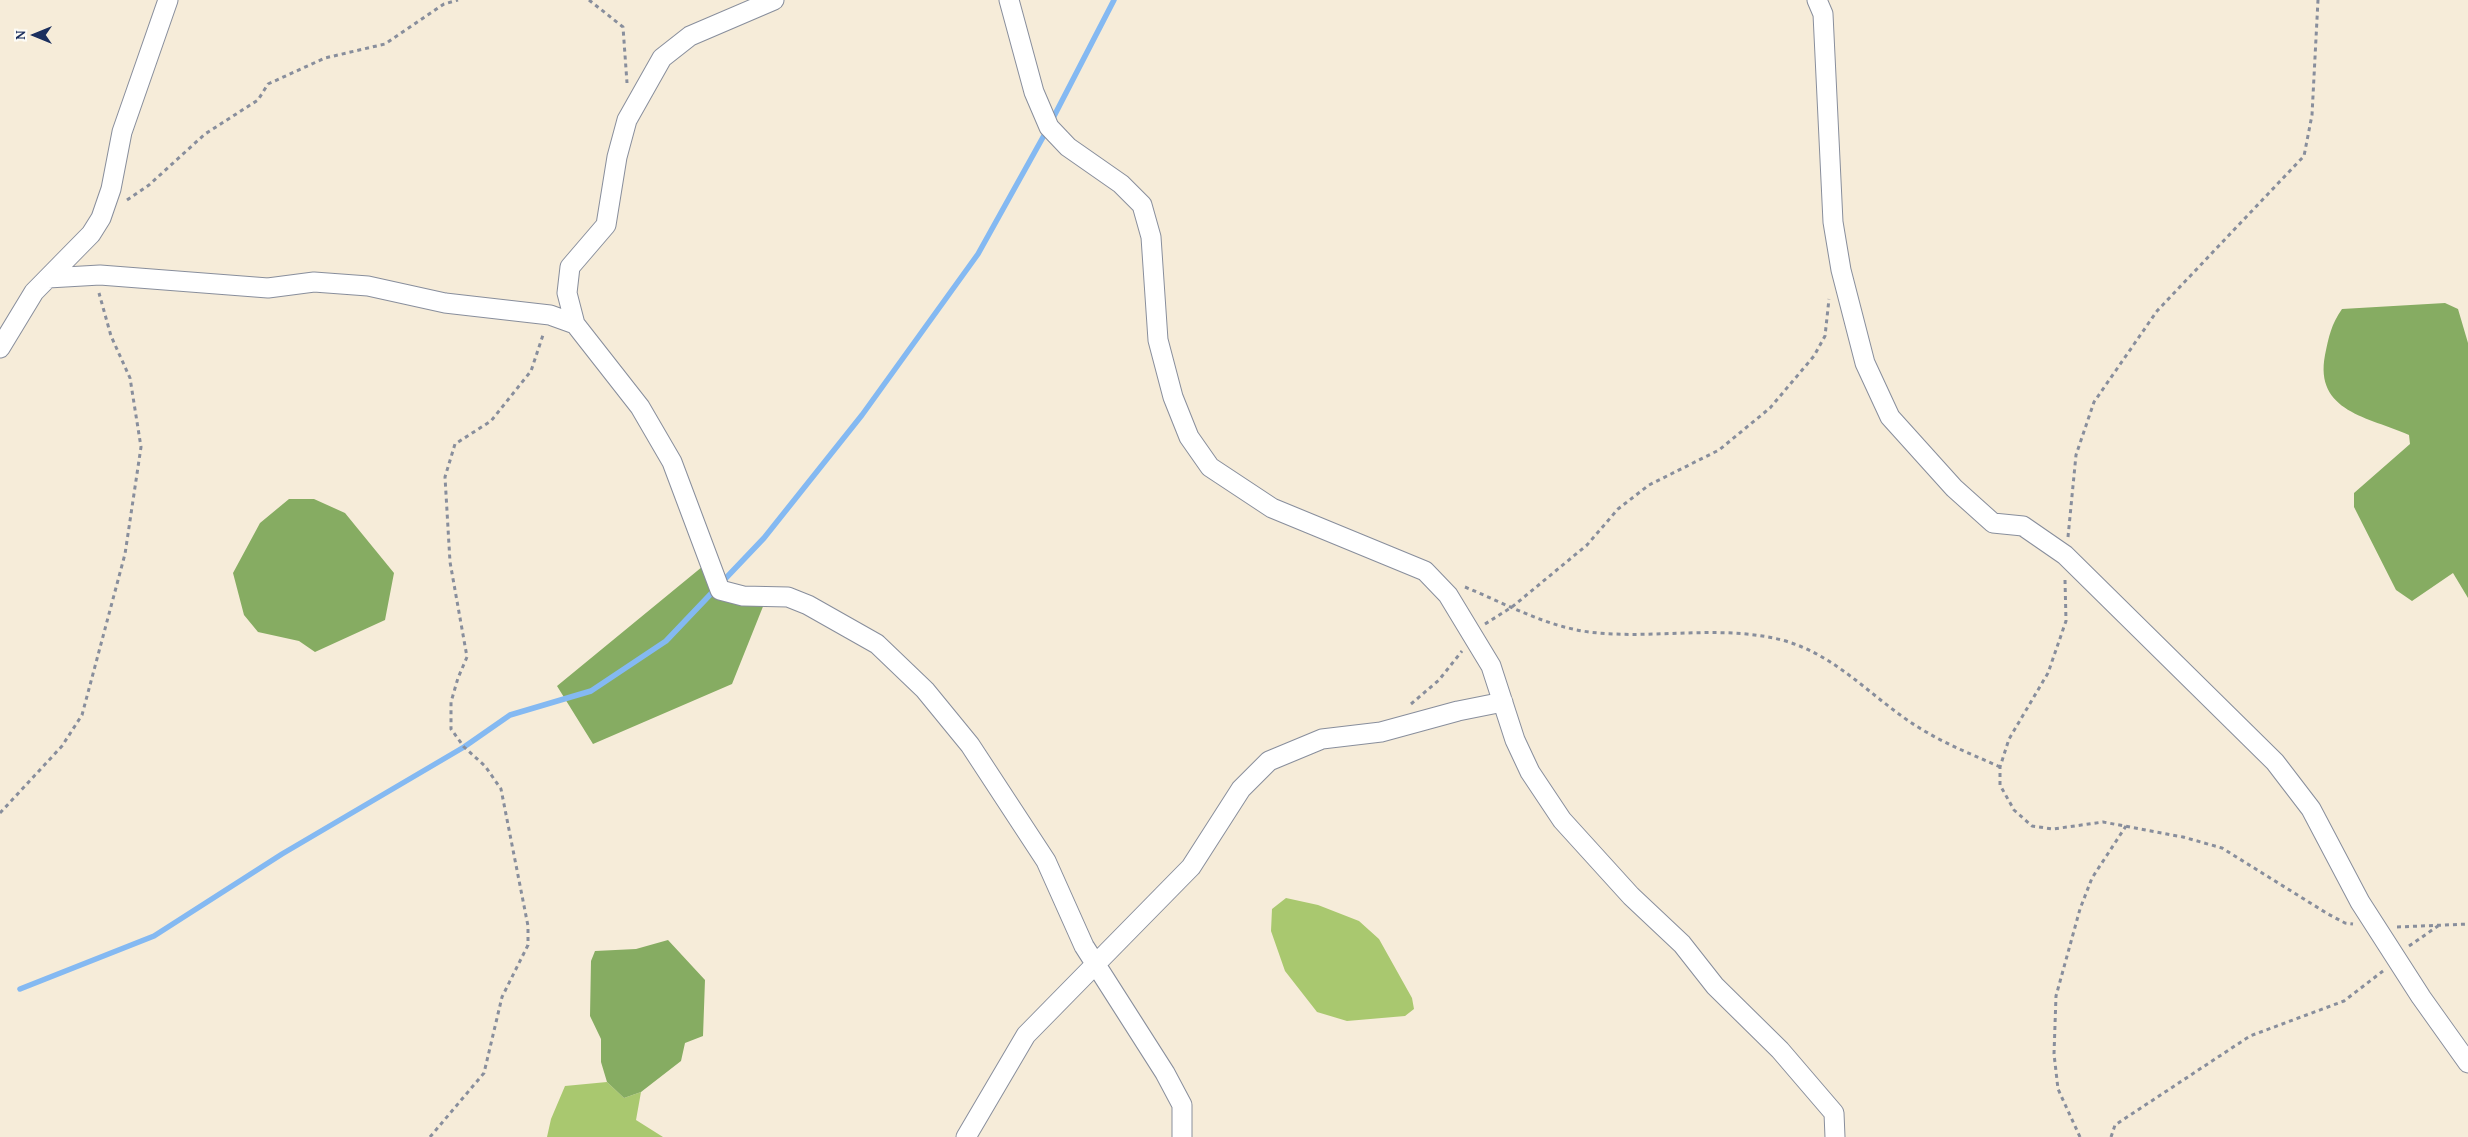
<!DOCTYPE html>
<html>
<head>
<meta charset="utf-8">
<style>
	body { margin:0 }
	#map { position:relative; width:2468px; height:1137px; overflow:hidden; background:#f6ecd9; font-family:"Gentium Book Plus",serif }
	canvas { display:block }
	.north { position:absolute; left:10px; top:10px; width:50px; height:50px; -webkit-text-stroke:4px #fdfcf7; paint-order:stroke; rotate:270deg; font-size:14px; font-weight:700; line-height:20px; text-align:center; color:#1b2f5e }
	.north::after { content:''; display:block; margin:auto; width:18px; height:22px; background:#1b2f5e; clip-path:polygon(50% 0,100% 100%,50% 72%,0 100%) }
</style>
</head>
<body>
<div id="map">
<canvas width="2468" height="1137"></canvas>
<div class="north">N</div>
</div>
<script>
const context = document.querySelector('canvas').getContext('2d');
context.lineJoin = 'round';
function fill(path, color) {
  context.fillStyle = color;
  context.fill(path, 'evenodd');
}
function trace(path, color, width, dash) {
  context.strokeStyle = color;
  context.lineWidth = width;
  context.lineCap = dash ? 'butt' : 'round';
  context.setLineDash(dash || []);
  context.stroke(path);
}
fill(new Path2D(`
	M1286,898L1318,905L1359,921L1379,939L1412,998L1414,1009L1405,1016L1347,1021L1317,1012L1285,971L1271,931L1272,909Z
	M607,1082L624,1098L641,1092L636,1120L663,1137H547L551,1119L565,1086Z`), '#a9c86f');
fill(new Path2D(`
	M2445,303L2458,309L2468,343V598L2453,573L2412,601L2396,590L2354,507V493L2410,444L2409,435C2369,417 2314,412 2325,355C2329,336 2331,325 2342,309Z
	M289,499H314L345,513L394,573L385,620L315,652L299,641L258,632L244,615L233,573L260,523Z
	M708,562L720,590L764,604L732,684L593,744L557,686Z
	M668,940L705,980L703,1036L685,1043L681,1061L641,1092L624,1098L607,1082L601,1062V1039L590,1016L591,961L595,951L636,949Z`), '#86ac62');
trace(new Path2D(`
	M1051,122L1114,0
	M20,989L154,936L282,854L464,747L510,715L591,691L666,641L764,538L862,415L978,254L1047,130`), '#84b9f2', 5.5);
const street = new Path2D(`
	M774,0L690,36L662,58L627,120L617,157L606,225L570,267L567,293L575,324L640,407L672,462L720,590L743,596L788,597L808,605L877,644L925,690L970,745L1046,861L1084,946L1165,1073L1182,1105V1137
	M1009,0L1034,92L1049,127L1068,147L1121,184L1142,205L1151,237L1158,340L1173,397L1189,437L1210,467L1272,508L1425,571L1448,595L1491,666L1515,740L1530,772L1562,820L1631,896L1682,944L1715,986L1780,1050L1834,1113L1835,1137
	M1817,0L1823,14L1833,222L1841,270L1865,363L1890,417L1954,488L1993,523L2023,526L2065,555L2275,762L2311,809L2360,902L2421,997L2468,1063
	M48,278L100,275L268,288L314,282L368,286L445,303L550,315L575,324
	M0,348L34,292L91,234L101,218L111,189L122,132L168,0
	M966,1137L1026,1035L1191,867L1241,789L1269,761L1322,739L1381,732L1458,711L1503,702`);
trace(street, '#888e9c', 21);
trace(new Path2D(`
	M589,0L623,27L627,83
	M127,200L149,185L205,134L258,100L268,84L325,58L385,44L444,4L458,0
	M2068,537L2076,455L2094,402L2157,311L2304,156L2312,115L2318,0
	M2065,580L2066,621L2048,673L2009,739L2000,767V785L2014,810L2032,826L2053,829L2103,822L2183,837L2222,848L2328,914L2345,923L2353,924
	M1465,587C1506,604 1545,626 1589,632C1653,640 1719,624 1782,640C1841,656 1876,704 1928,733C1950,746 1976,756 2000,767
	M1485,624L1512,607L1587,545L1618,509L1649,485L1719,450L1770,408L1814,356L1825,336L1829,299
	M1411,704L1439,680L1462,651
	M0,813L62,746L82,715L125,554L141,447L130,378L111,336L99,293
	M2397,927L2468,924
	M2409,946L2438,926
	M430,1137L484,1073L502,997L528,945V926L501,789L485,766L464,747L451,729V702L458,678L467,657L450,562L445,477L455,444L491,421L531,371L544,332
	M2080,1137L2058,1089L2054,1054L2056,996L2080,909L2092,878L2126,826
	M2111,1137L2115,1125L2250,1036L2344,1001L2383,971`), '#888e9c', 3, [4, 4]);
trace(street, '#fff', 19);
</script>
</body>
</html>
